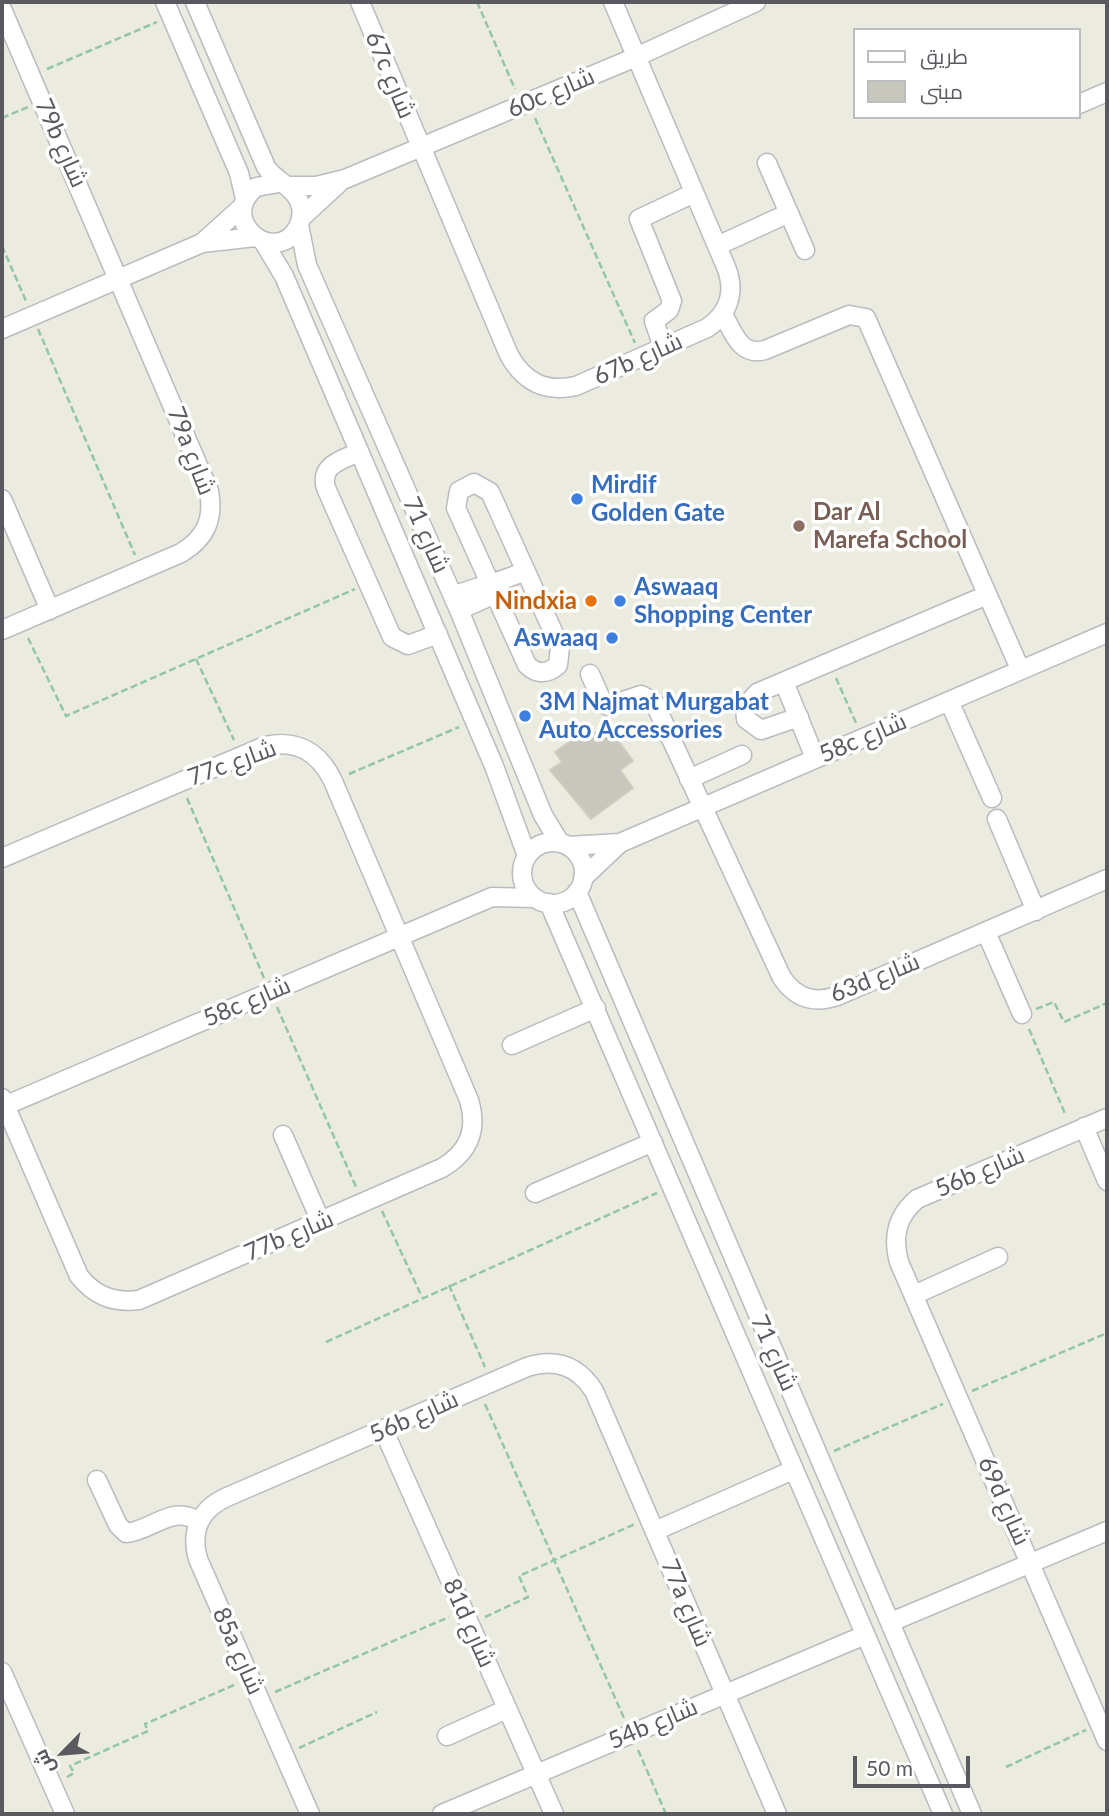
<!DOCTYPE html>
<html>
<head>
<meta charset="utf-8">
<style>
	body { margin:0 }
	#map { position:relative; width:1109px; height:1816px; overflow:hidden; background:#ecebdf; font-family:Lato,Cairo,sans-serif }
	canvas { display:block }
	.frame { position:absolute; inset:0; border:4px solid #585a60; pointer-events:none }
	.legend { position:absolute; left:853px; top:28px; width:228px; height:91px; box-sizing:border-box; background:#fff; border:2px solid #bcbdbf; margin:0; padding:9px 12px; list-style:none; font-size:21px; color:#585a60 }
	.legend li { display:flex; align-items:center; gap:14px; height:35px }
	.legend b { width:35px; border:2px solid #bcbdbf }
	.north { position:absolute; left:28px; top:1718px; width:70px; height:70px; -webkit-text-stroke:5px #fff; paint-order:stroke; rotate:245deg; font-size:19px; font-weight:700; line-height:28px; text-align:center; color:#585a60 }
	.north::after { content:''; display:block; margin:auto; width:24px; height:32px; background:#585a60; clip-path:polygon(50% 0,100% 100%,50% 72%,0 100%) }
	.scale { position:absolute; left:853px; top:1756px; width:117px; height:32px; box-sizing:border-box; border:4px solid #585a60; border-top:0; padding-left:9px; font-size:21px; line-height:24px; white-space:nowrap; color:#585a60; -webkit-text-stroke:5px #fff; paint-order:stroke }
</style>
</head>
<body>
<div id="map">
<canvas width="1109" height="1816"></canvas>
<div class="frame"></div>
<ul class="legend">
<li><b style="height:9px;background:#fff"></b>طريق</li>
<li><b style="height:19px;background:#c8c7be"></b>مبنى</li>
</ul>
<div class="north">ش</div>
<div class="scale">50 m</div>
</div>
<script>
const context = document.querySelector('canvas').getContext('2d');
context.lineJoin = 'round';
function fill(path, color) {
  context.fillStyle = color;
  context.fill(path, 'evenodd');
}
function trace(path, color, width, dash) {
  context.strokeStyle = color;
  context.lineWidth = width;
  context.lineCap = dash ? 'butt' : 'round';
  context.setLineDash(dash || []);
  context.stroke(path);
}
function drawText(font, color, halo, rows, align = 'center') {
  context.font = font + ' Lato,Cairo,sans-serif';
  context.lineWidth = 7;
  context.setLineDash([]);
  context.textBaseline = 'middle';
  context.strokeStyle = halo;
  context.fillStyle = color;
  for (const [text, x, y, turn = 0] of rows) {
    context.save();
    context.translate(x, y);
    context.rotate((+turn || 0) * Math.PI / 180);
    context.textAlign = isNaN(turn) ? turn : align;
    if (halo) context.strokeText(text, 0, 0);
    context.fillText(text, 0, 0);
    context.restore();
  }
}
const building = new Path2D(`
	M595,732L601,740L612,732L633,761L620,770L633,788L591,819L550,770L562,762L555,752L579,735L583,740Z`);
fill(building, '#c8c7be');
trace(building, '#d0cdbd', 2);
const minor = new Path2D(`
	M165,2L239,173L245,199
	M195,2L266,167C275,181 293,186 299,201C303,210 302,219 298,227C276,268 215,220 256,187L279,183
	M360,2L509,355C524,382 545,393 576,386L707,328C729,313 736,292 726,267L613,2
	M2,9L209,491C214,519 206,538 181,553L2,630
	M1079,104L1107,92
	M767,163L805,250
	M287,186H316L345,179L636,57L756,2
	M302,217L339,183
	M299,225L307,265L459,610L543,815L560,843
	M263,241L284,276L494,766L527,856
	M202,243L242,207
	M717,246L789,213
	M723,314C733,332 740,357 765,350L849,315L866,318L1020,669
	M2,329L202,243L255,237
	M663,347L654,321L669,310L672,301L639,219L694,193
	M359,452C342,460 319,465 326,488L392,637L408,645L438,634
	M474,483L490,492L560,647L558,665C548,674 537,675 527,665L456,508L459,491Z
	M2,499L50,610
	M453,596C478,586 502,582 525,571
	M459,610L491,596L500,585
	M590,674L602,701L608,706L641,695L654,702L782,978C796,998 814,1004 837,996L1107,879
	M784,682L815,758
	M949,701L992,798
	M799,717L761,730L746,719L745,707L757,693L987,595
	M689,779L742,755
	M997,819L1036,911
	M522 873a31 31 0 1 1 62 0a31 31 0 1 1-62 0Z
	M568,846L620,843L1107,633
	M2,858L265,746C297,739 319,752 333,781L469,1100C478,1130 469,1152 442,1168L139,1300C113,1303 95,1296 79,1276L2,1098
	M583,878L620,843
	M577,892L972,1814
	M549,903L943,1814
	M986,932L1022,1014
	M512,1045L596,1008
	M2,1107L492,897L535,898
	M1107,1118L917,1199C897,1216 892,1236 899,1262L1107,1741
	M1084,1127L1107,1181
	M283,1135L321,1222
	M535,1193L653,1142
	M914,1295L998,1257
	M384,1431L554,1814
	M97,1480L118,1525L126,1533C152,1531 173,1503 199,1522
	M655,1531L793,1470
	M891,1622L1107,1531
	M2,1672L65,1814
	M447,1736L507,1709
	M310,1814L198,1559C190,1531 200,1509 227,1497L527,1367C556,1358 578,1366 594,1391L777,1814
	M442,1814L865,1635`);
trace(minor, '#babbc1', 21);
trace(new Path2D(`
	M477,2L515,89
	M47,69L157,22
	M2,118L28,107
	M535,118L635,343
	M2,246L26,301
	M38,329L135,555
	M28,638L66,716L355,589
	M196,659L234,740
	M836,678L856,723
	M349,774L459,727
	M187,798L264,978
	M277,1007L356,1187
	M1036,1009L1054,1002L1064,1022L1107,1003
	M1029,1029L1066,1116
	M382,1211L422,1297
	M449,1285L485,1367
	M326,1342L657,1193
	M972,1391L1107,1333
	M485,1404L624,1718
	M834,1451L943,1404
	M485,1617L528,1597L519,1576L635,1524
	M275,1692L449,1617
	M299,1748L377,1712
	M638,1750L666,1814
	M1006,1767L1086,1730
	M67,1777L74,1773L70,1766L148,1731L145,1724L234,1685`), '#93c6a8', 2.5, [7, 3.5]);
trace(minor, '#fff', 18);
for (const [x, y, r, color] of [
	[577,499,7,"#3f7fe0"],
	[799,526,7,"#8d6e63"],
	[591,601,7,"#e8710a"],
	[620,601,7,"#3f7fe0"],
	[612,638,7,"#3f7fe0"],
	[525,716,7,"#3f7fe0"]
]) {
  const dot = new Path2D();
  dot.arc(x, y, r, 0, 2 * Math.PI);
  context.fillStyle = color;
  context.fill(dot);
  trace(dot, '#fff', 2.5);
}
drawText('24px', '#585a60', '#fff', [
	["67c شارع",390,75,67],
	["60c شارع",551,93,-23],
	["79b شارع",61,143,66],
	["67b شارع",638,359,-24],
	["79a شارع",191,451,69],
	["شارع 71",426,535,66],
	["58c شارع",863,738,-23],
	["77c شارع",232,763,-20],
	["63d شارع",875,978,-22],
	["58c شارع",247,1002,-23],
	["56b شارع",980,1172,-23],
	["77b شارع",289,1236,-23],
	["شارع 71",774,1353,66],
	["56b شارع",414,1417,-24],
	["69d شارع",1004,1501,66],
	["77a شارع",686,1603,67],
	["81d شارع",469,1623,66],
	["85a شارع",238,1651,66],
	["54b شارع",653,1724,-23]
]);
drawText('bold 24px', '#366cbe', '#fff', [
	["Mirdif",591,485],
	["Golden Gate",591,513],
	["Aswaaq",634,587],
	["Shopping Center",634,615],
	["Aswaaq",598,638,"right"],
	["3M Najmat Murgabat",539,702],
	["Auto Accessories",539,730]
], 'left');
drawText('bold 24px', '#785e54', '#fff', [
	["Dar Al",813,512],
	["Marefa School",813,540]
], 'left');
drawText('bold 24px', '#c56008', '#fff', [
	["Nindxia",577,601]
], 'right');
</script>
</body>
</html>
